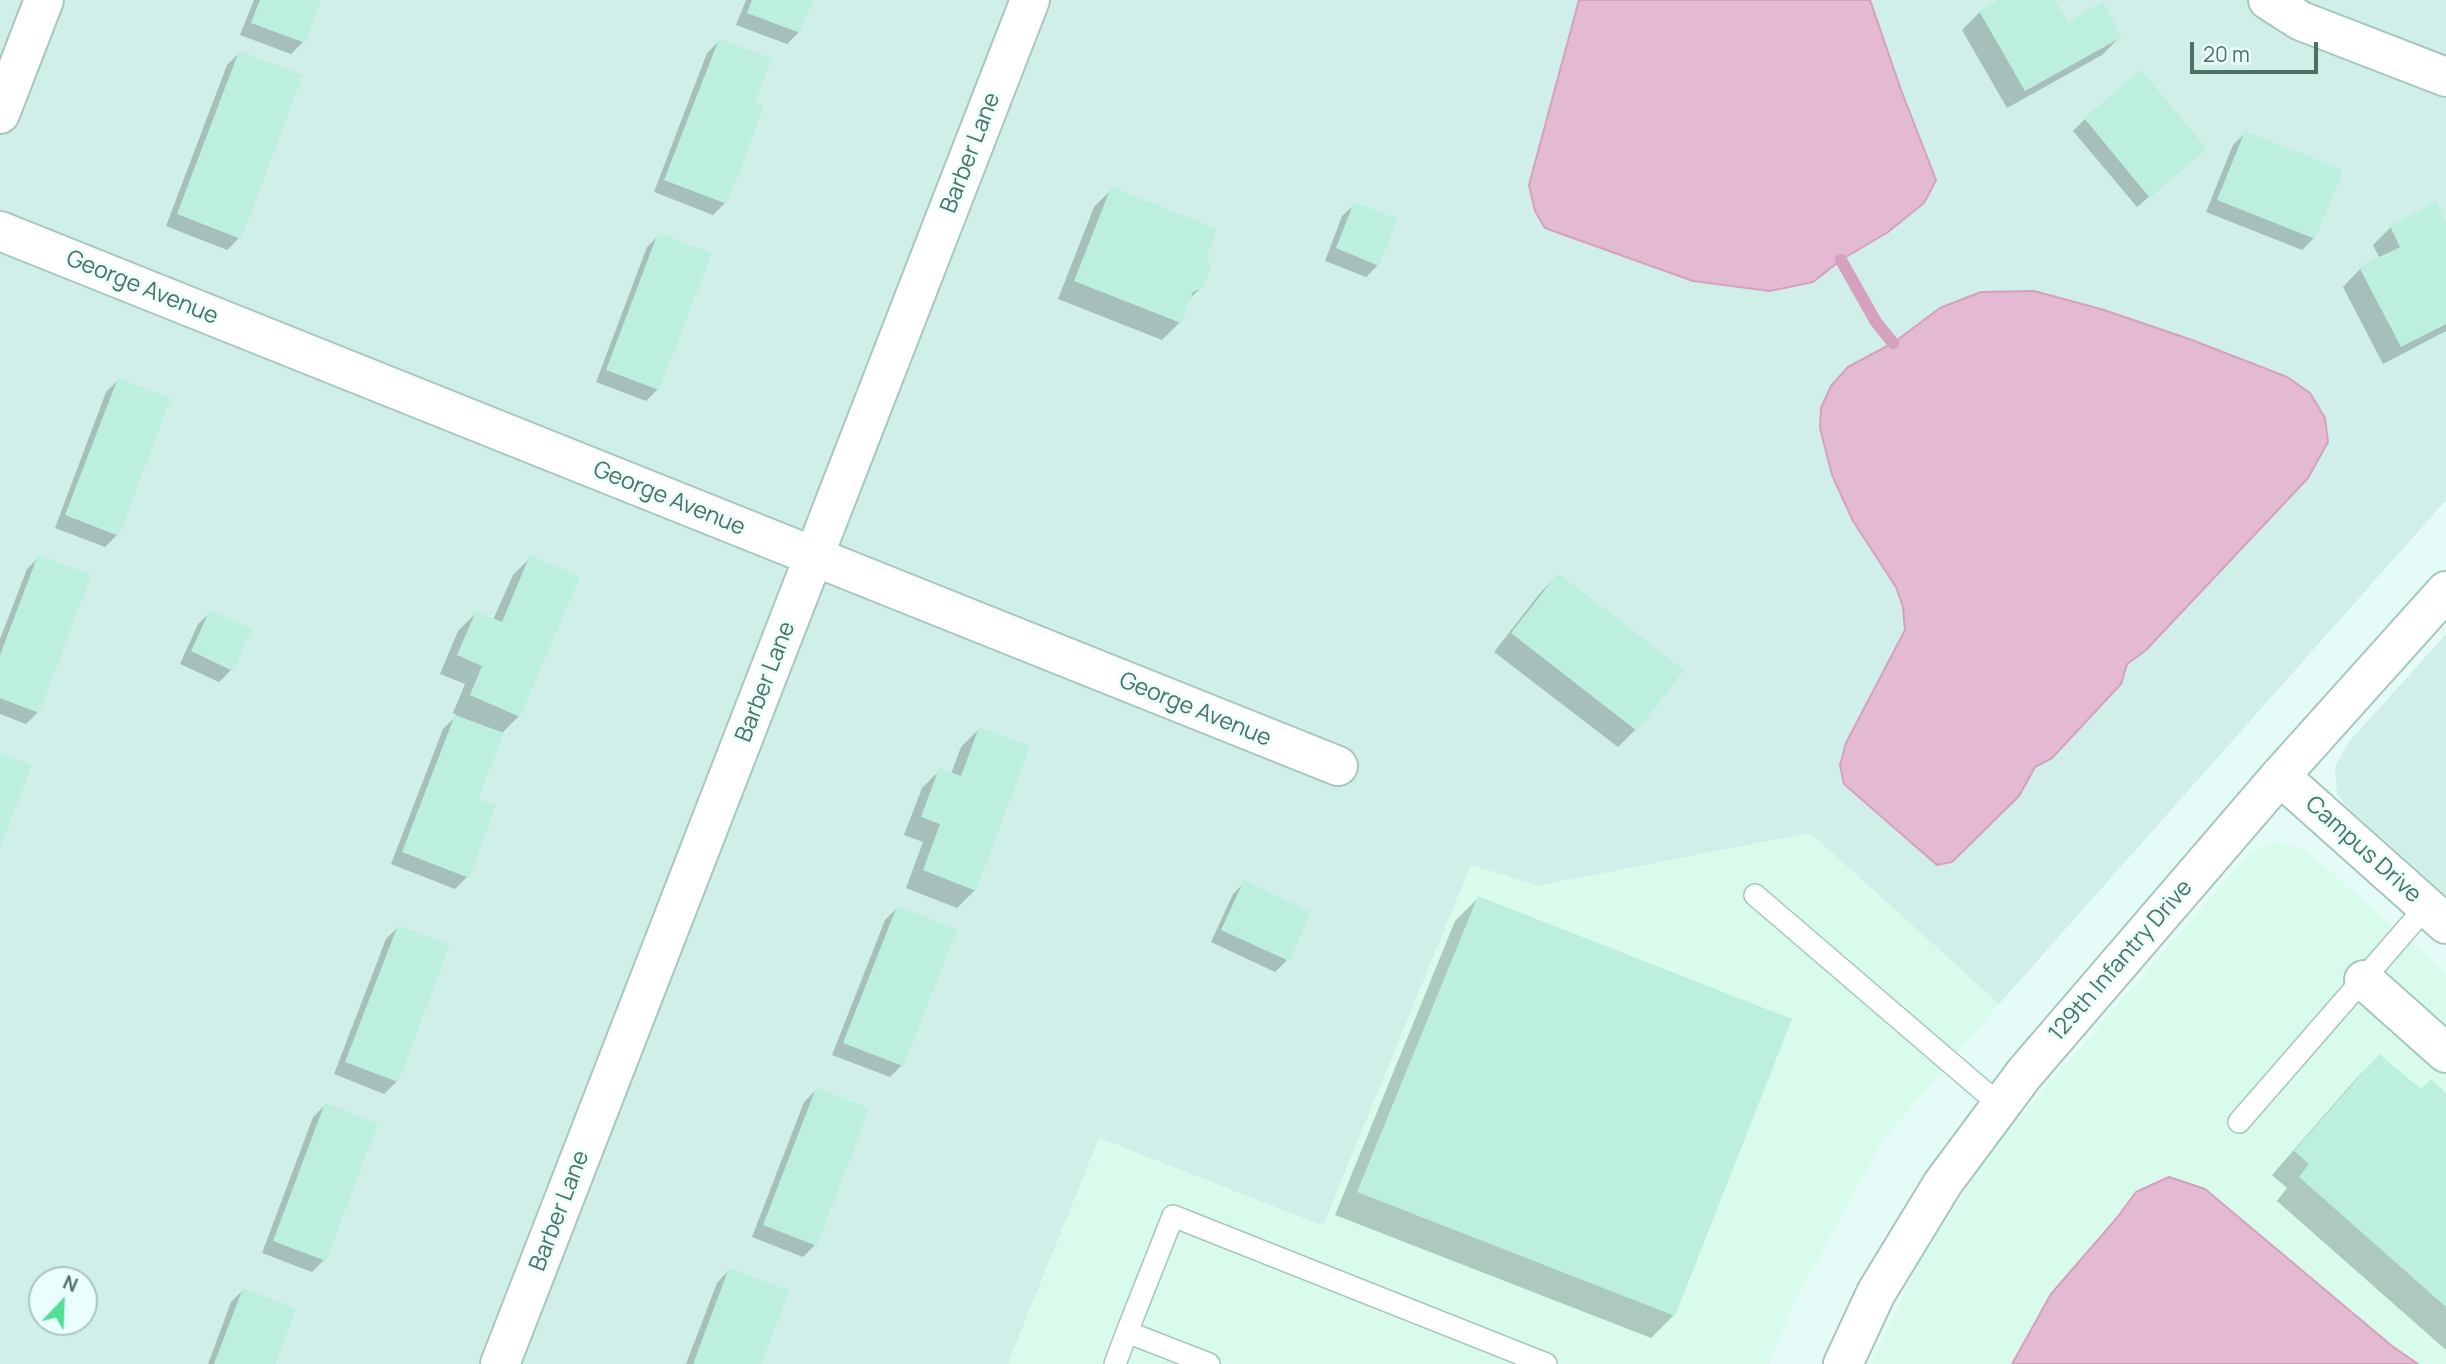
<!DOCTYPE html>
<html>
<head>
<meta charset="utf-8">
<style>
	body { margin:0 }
	#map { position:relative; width:2446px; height:1364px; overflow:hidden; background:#e4fbf8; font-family:Manrope,sans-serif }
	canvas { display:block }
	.north { position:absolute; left:28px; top:1266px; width:70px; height:70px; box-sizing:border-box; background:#eafefc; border:2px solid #aac6bf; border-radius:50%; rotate:23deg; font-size:19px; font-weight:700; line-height:28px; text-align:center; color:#4b7264 }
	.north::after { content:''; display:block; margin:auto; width:24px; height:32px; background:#4fdf97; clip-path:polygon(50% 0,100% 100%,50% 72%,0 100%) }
	.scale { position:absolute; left:2190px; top:42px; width:128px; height:32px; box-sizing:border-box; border:4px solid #4b7264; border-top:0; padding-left:9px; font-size:21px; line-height:24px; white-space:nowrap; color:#4b7264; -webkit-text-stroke:5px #eafefc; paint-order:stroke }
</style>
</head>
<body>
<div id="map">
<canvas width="2446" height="1364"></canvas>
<div class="north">N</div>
<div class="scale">20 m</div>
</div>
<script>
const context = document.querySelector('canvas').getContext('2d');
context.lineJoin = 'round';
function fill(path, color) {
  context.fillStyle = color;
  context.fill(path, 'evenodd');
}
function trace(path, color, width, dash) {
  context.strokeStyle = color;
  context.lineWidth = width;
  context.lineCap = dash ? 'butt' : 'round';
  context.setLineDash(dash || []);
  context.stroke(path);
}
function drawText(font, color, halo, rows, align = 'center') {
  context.font = font + ' Manrope,sans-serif';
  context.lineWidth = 5;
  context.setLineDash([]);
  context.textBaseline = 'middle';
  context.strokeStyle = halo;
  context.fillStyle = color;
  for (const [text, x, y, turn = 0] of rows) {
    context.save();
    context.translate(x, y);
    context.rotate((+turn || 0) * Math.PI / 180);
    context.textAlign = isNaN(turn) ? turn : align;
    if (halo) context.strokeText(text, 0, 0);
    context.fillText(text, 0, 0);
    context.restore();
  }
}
fill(new Path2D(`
	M0,0H2446V500L1999,1004L1810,833L1538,886L1471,865L1323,1226L1099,1138L1008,1364H0ZM42,1280H84V1322H42Z
	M2446,634V895L2354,813L2337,795L2335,767L2348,743Z`), '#d0efe9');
fill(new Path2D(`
	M1810,833L1999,1004L1883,1140L1795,1301L1769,1364H1008L1099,1138L1323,1226L1471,865L1538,886Z
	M2278,841L2307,851L2446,973V1364H1870L1919,1263L1989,1153L2250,852Z`), '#d9fbec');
const water = new Path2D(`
	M1579,0H1870L1901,90L1936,180L1924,203L1888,232L1841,260L1813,282L1770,291L1693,281L1545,228L1535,211L1529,185Z
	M2034,291L2104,310L2192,340L2287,377L2310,393L2325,418L2328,442L2308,478L2146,650L2127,664L2121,684L2052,758L2035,767L2019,796L1952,862L1937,865L1844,784L1840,765L1846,743L1905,630L1903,607L1896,587L1853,521L1832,475L1820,428L1821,408L1831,386L1848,367L1893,343L1940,308L1981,292Z
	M2169,1177L2205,1189L2392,1346L2418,1364H2012L2051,1294L2116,1219L2136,1192Z`);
fill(water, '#e3bad2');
trace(water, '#d5a1be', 2);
fill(new Path2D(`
	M254,0H319L303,42L291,54L240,35Z
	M746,0H811L799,32L787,44L736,25Z
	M2002,0H2053L2067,24L2120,37L2102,55L2007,108L1962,30L1980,12Z
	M719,41L753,103L725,203L713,215L654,192L707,53Z
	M239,53V238L227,250L166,226L227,65Z
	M2085,119L2192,161L2137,207L2073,131Z
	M2245,133L2314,238L2302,250L2206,212L2233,145Z
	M1112,189L1204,258L1202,287L1188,300L1180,322L1162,340L1058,299L1094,207Z
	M1355,204L1378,265L1366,277L1325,261L1342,216Z
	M2446,225V331L2383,364L2343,287L2360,269L2380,259L2373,245L2391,227Z
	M659,235L658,389L646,401L596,382L647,247Z
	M118,380L117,535L105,547L55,528L106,392Z
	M39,557L38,712L26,724L0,714V639L27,569Z
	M531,557L519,716L501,734L476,800L467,877L455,889L391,864L443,729L457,715L453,713L465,684L440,674L458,631L476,613L493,620L513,575Z
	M1558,575L1636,729L1618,747L1494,652L1540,593Z
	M211,612L231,670L219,682L180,664L198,624Z
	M979,729L975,890L957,908L906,888L923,842L904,835L922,788L940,770L951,774L961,747Z
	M1245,882L1287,960L1275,972L1211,942L1233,894Z
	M1478,898L1674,1315L1651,1338L1335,1215L1455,921Z
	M897,908L902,1065L890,1077L832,1055L885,920Z
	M398,927L448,946L396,1082L384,1094L334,1074L386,939Z
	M2379,1056L2421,1091L2446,1095V1350L2277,1201L2287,1188L2272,1175L2356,1079Z
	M816,1090L815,1245L803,1257L752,1237L804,1102Z
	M325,1105L324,1260L312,1272L262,1253L313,1117Z
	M729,1270L759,1364H686L717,1283Z
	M243,1290L273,1364H208L231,1302Z`), '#0003');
trace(new Path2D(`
	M1841,260L1876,322L1893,343`), '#d5a1be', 12);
fill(new Path2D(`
	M260,0H321L305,43L251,23Z
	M752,0H813L800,33L747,13Z
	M1998,0H2055L2068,22L2103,2L2122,37L2025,91L1979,11Z
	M719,39L772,59L755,102L764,106L727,204L664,180Z
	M239,51L303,75L241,239L177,214Z
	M2141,70L2207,149L2149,197L2084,118Z
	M2245,131L2343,170L2315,239L2217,200Z
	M1111,187L1217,229L1206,257L1211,267L1203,288L1193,292L1181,323L1074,281Z
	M1354,202L1397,219L1379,266L1336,248Z
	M2436,202L2446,222V324L2401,347L2359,267L2400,247L2390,226Z
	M658,233L712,253L659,390L606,370Z
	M118,378L171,398L119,536L65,515Z
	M38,555L91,575L39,713L0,698V655Z
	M530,555L580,577L520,717L470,695L482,666L457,655L476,611L502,622Z
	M1558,573L1684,670L1637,731L1511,633Z
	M210,610L252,629L233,671L191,651Z
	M455,715L504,733L478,799L496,806L469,878L402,852Z
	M979,727L1030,746L976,891L923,870L940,824L921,817L939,768L961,776Z
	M0,753L32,765L0,848Z
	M1244,880L1311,912L1289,961L1221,930Z
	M1478,896L1792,1019L1675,1316L1357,1192Z
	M897,906L957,930L903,1066L843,1043Z
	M398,925L450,945L398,1082L345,1062Z
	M2379,1054L2421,1089L2431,1079L2446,1093V1307L2299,1177L2309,1164L2294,1151Z
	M816,1088L869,1108L817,1246L763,1225Z
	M325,1103L378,1124L326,1261L273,1241Z
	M729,1268L789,1291L761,1364H693Z
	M243,1288L296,1309L275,1364H214Z`), '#bdefdf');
const service = new Path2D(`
	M1755,895L2001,1106
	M2239,1122L2426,907
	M1127,1332L1173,1216L1546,1364
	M1115,1364L1127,1332L1209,1364`);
const minor = new Path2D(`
	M2268,0L2301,21L2446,77
	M0,114L44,0
	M0,231L1338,766
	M2280,776L2446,924
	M2364,980L2446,1053
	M500,1364L1030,0`);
const tertiary = new Path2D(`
	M1843,1364L1876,1293L1943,1183L2024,1074L2280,776L2446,591`);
trace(service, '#a6c7be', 24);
trace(minor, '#a6c7be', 42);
trace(tertiary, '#a6c7be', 42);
trace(service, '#fff', 21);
trace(minor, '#fff', 38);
trace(tertiary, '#fff', 38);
drawText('23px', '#4b7264', '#eafefc', [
	["Barber Lane",971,153,-69],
	["George Avenue",142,288,22],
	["George Avenue",669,499,22],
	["Barber Lane",766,682,-69],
	["George Avenue",1195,710,22],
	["Campus Drive",2363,850,42],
	["129th Infantry Drive",2121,961,-49],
	["Barber Lane",560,1211,-69]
]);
</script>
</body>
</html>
